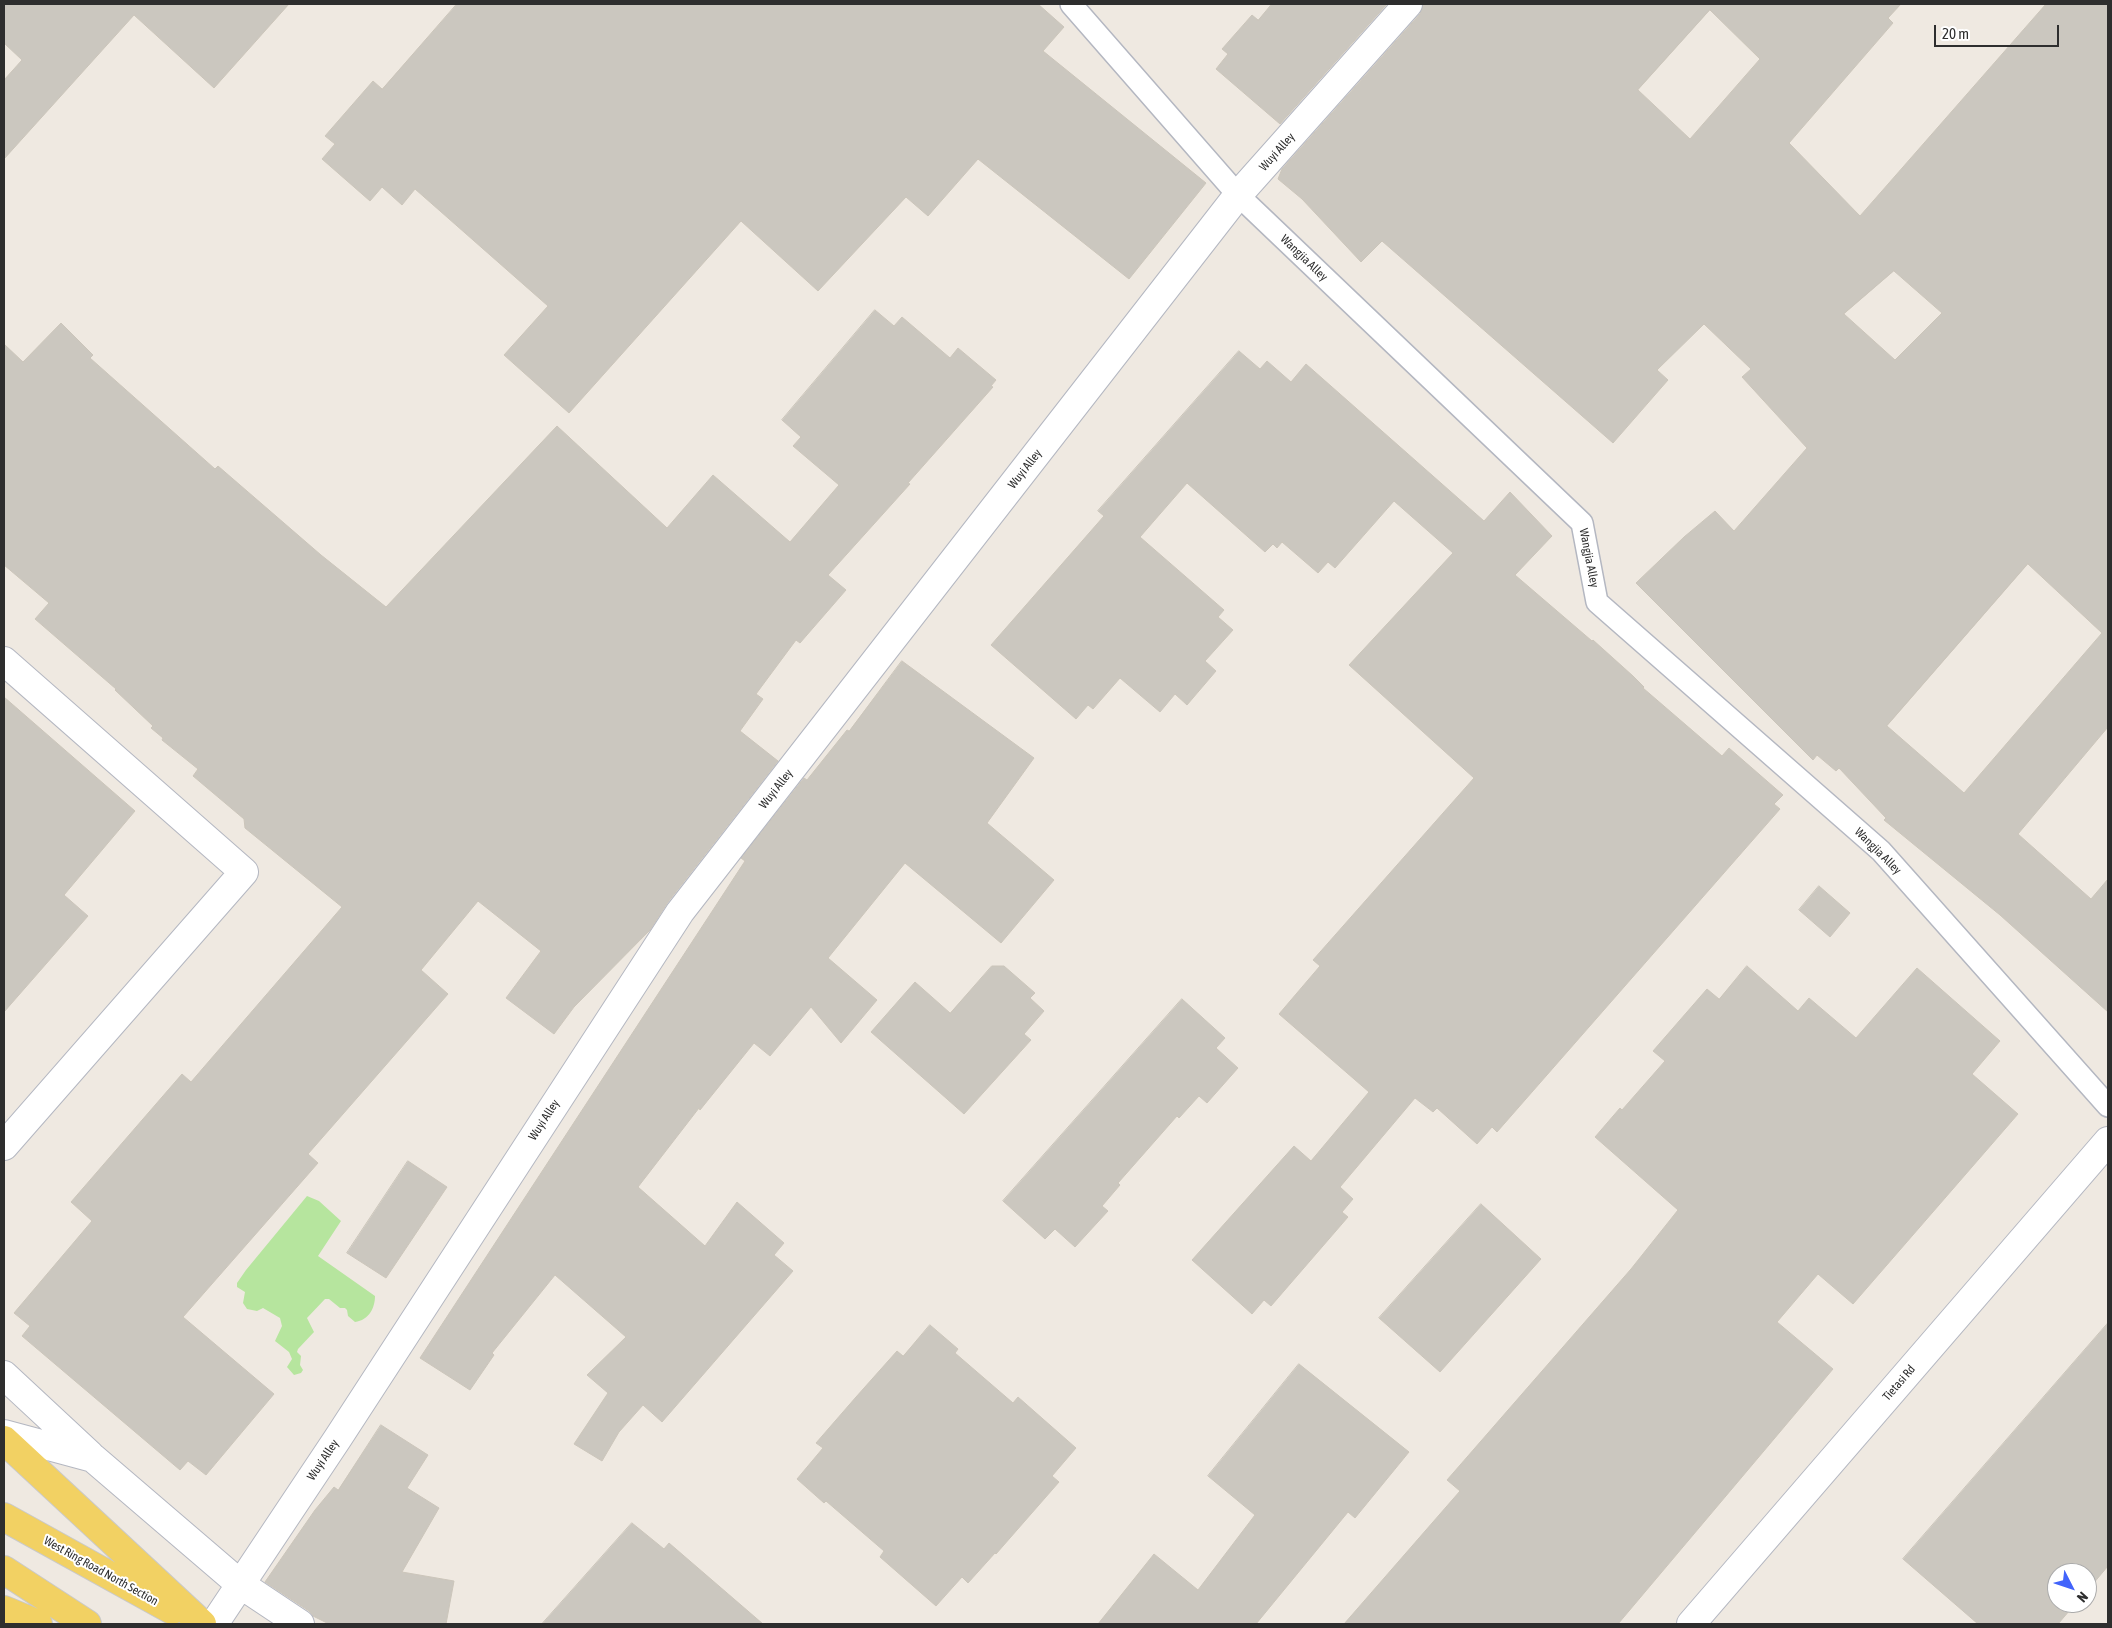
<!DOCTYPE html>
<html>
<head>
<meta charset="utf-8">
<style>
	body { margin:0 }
	#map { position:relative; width:2112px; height:1628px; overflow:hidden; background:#efe9e1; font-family:"Asap Condensed",sans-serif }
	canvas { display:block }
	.frame { position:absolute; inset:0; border:5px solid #2e2e2e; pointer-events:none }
	.north { position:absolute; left:2047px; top:1563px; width:50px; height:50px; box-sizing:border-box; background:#fff; border:1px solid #ababab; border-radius:50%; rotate:131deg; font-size:14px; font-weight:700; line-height:20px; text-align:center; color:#2e2e2e }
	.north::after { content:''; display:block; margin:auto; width:18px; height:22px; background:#4264fb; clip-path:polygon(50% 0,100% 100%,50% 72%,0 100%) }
	.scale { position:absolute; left:1934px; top:25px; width:125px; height:22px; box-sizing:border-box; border:2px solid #2e2e2e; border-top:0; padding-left:6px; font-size:15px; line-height:18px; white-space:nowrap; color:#2e2e2e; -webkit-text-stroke:4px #fff; paint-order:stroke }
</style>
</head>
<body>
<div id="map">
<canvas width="2112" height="1628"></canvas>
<div class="frame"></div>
<div class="north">N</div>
<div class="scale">20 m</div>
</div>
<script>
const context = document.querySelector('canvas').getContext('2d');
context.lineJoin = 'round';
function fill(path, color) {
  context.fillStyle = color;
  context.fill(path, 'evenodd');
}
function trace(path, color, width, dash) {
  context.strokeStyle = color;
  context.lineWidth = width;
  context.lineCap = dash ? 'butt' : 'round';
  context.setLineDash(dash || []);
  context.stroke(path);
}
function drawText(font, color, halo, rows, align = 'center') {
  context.font = font + ' "Asap Condensed",sans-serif';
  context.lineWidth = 4;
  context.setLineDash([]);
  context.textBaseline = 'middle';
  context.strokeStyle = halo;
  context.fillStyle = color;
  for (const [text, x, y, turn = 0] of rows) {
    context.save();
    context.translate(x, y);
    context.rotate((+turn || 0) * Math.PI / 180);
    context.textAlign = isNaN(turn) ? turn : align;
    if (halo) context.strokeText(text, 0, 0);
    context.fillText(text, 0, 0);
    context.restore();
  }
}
fill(new Path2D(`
	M307,1196L319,1201L341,1221L318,1256L375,1296C375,1308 369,1320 355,1322L348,1316L347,1310L345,1308H340L329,1299H325L307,1318L314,1332L298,1349L297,1352L301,1356L300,1365L303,1370L301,1373L294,1375L287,1367L292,1359L289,1352L275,1341L282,1326L280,1318L263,1308L257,1311L247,1309L243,1303L245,1292L237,1287V1283L246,1270Z`), '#b6e59e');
const building = new Path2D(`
	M4,4H289L214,88L134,15L4,159V80L22,60L4,43Z
	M457,4H1038L1064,27L1043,51L1206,183L1129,279L978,159L928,216L906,197L818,291L741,221L569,413L504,355L548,306L415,189L402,205L382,187L370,201L322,159L335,144L325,136L373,81L382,89Z
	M1272,4H1387L1280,124L1216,69L1228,54L1222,49L1252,15L1258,20Z
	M1423,4H1901L1888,18L1893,23L1789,143L1860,216L2046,4H2108V727L2018,834L2091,899L2108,879V1012L2000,915L1884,820L1886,818L1839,768L1836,771L1817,755L1813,760L1636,583L1684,537L1715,511L1734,531L1807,448L1742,377L1751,369L1704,324L1657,370L1668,380L1613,443L1382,241L1361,262L1302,199L1278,179L1282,169L1420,14ZM1710,10L1760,59L1690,139L1638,90ZM1894,271L1942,313L1895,360L1844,314ZM2028,564L2102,633L1964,793L1887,726Z
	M875,310L894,326L902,317L950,358L958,348L996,380L991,386L993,387L908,483L910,484L828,575L846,590L800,643L796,640L756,694L763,699L740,731L778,761L668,902L650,930L574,1007L554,1034L506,998L541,951L478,901L421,970L448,994L308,1154L318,1163L183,1317L274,1394L206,1475L188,1461L180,1470L22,1336L30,1326L14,1313L92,1221L71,1202L182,1074L191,1082L342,907L245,828L244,819L193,776L198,769L162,740L163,738L151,728L153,726L115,690L116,689L35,619L49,603L4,565V344L23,362L61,323L93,355L90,358L215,469L218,466L321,555L386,607L557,426L667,528L713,475L790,542L839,485L793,446L801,437L782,420Z
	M1239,351L1260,369L1267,361L1291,382L1306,364L1484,521L1510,492L1552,536L1515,575L1592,641L1593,640L1633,676L1644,687L1643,688L1722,756L1729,748L1783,795L1774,804L1780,809L1497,1132L1492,1127L1477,1144L1437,1108L1433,1112L1415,1098L1340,1187L1353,1199L1342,1212L1348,1217L1271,1306L1264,1300L1252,1314L1192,1260L1294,1146L1311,1161L1369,1092L1279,1014L1320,966L1313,960L1474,778L1349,665L1453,553L1394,501L1335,568L1328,562L1318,573L1282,542L1277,548L1273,544L1265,552L1187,483L1140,537L1224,610L1218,617L1233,630L1205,661L1216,671L1187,705L1175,694L1160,712L1120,678L1093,709L1088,705L1076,719L991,645L1104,516L1098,511Z
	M902,661L1034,758L987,823L1054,880L1001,943L905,863L828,958L877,1000L841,1043L811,1007L770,1056L754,1043L700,1110L699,1108L638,1187L705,1246L737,1202L784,1243L774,1255L793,1271L662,1422L643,1405L619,1432L602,1461L574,1444L608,1393L587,1375L626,1337L555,1275L492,1353L494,1355L470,1390L420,1358L745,861L741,858L804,778L807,780L847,730L849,731Z
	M4,697L135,811L64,895L88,916L4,1012Z
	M1819,886L1850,913L1830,937L1799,910Z
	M992,966H1004L1035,993L1030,998L1044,1011L1024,1034L1031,1040L964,1114L871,1032L915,982L950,1013Z
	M1747,966L1798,1011L1809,998L1856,1038L1917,968L2000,1041L1972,1074L2018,1114L1853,1304L1818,1274L1777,1322L1833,1369L1618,1624H1344L1460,1491L1447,1480L1631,1269L1678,1210L1595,1137L1620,1108L1622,1110L1665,1061L1653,1051L1707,989L1719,999Z
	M1182,999L1225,1038L1216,1048L1238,1068L1207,1103L1199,1096L1179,1118L1177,1116L1118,1183L1120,1185L1102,1206L1108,1211L1075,1247L1055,1229L1045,1239L1003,1201Z
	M408,1161L447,1187L386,1278L347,1253Z
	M1481,1204L1541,1259L1440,1372L1379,1318Z
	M2108,1323V1566L2087,1591V1573H2057V1603H2076L2058,1624H1978L1903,1559Z
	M930,1325L958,1349L955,1353L1013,1403L1018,1397L1076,1448L1052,1476L1059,1482L996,1554L995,1553L968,1583L962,1577L936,1606L880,1557L884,1551L826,1501L824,1503L797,1479L823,1448L816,1443L856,1397L897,1351L903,1356Z
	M1299,1364L1409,1452L1355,1518L1348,1512L1256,1624H1098L1154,1554L1198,1590L1255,1515L1208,1476Z
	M381,1425L428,1455L407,1488L439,1508L402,1572L454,1581L446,1624H329L313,1616L309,1611L265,1582L315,1510L334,1487L338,1490Z
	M632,1523L664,1549L669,1543L763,1624H542Z`);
fill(building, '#cbc7bf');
trace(building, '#cbc5ba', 1);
const service = new Path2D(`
	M1071,4L1238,195L1582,523L1597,602L1881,851L2108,1106`);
const minor = new Path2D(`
	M4,661L244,872L4,1146
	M4,1375L90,1455
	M4,1434L93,1458L240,1584L300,1624
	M214,1624L338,1438L680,912L1238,195L1408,4`);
const tertiary = new Path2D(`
	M1691,1624L2108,1141`);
const primary = new Path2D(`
	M4,1440L202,1624
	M4,1517L172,1610
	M4,1570L87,1624
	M4,1610L38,1624`);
trace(service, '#b4b7c1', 24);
trace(minor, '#b4b7c1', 30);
trace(tertiary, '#b4b7c1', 30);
trace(primary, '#c9c9c9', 30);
trace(service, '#fff', 21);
trace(minor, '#fff', 28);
trace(tertiary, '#fff', 28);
trace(primary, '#f2d163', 28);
drawText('12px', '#2e2e2e', '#fff', [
	["Wuyi Alley",1277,152,-48],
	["Wangjia Alley",1304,258,44],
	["Wuyi Alley",1025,469,-52],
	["Wangjia Alley",1589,558,79],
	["Wuyi Alley",776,789,-52],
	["Wangjia Alley",1878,851,45],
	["Wuyi Alley",544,1120,-57],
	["Tietasi Rd",1899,1383,-49],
	["Wuyi Alley",323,1460,-56],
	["West Ring Road North Section",101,1571,29]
]);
</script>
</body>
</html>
